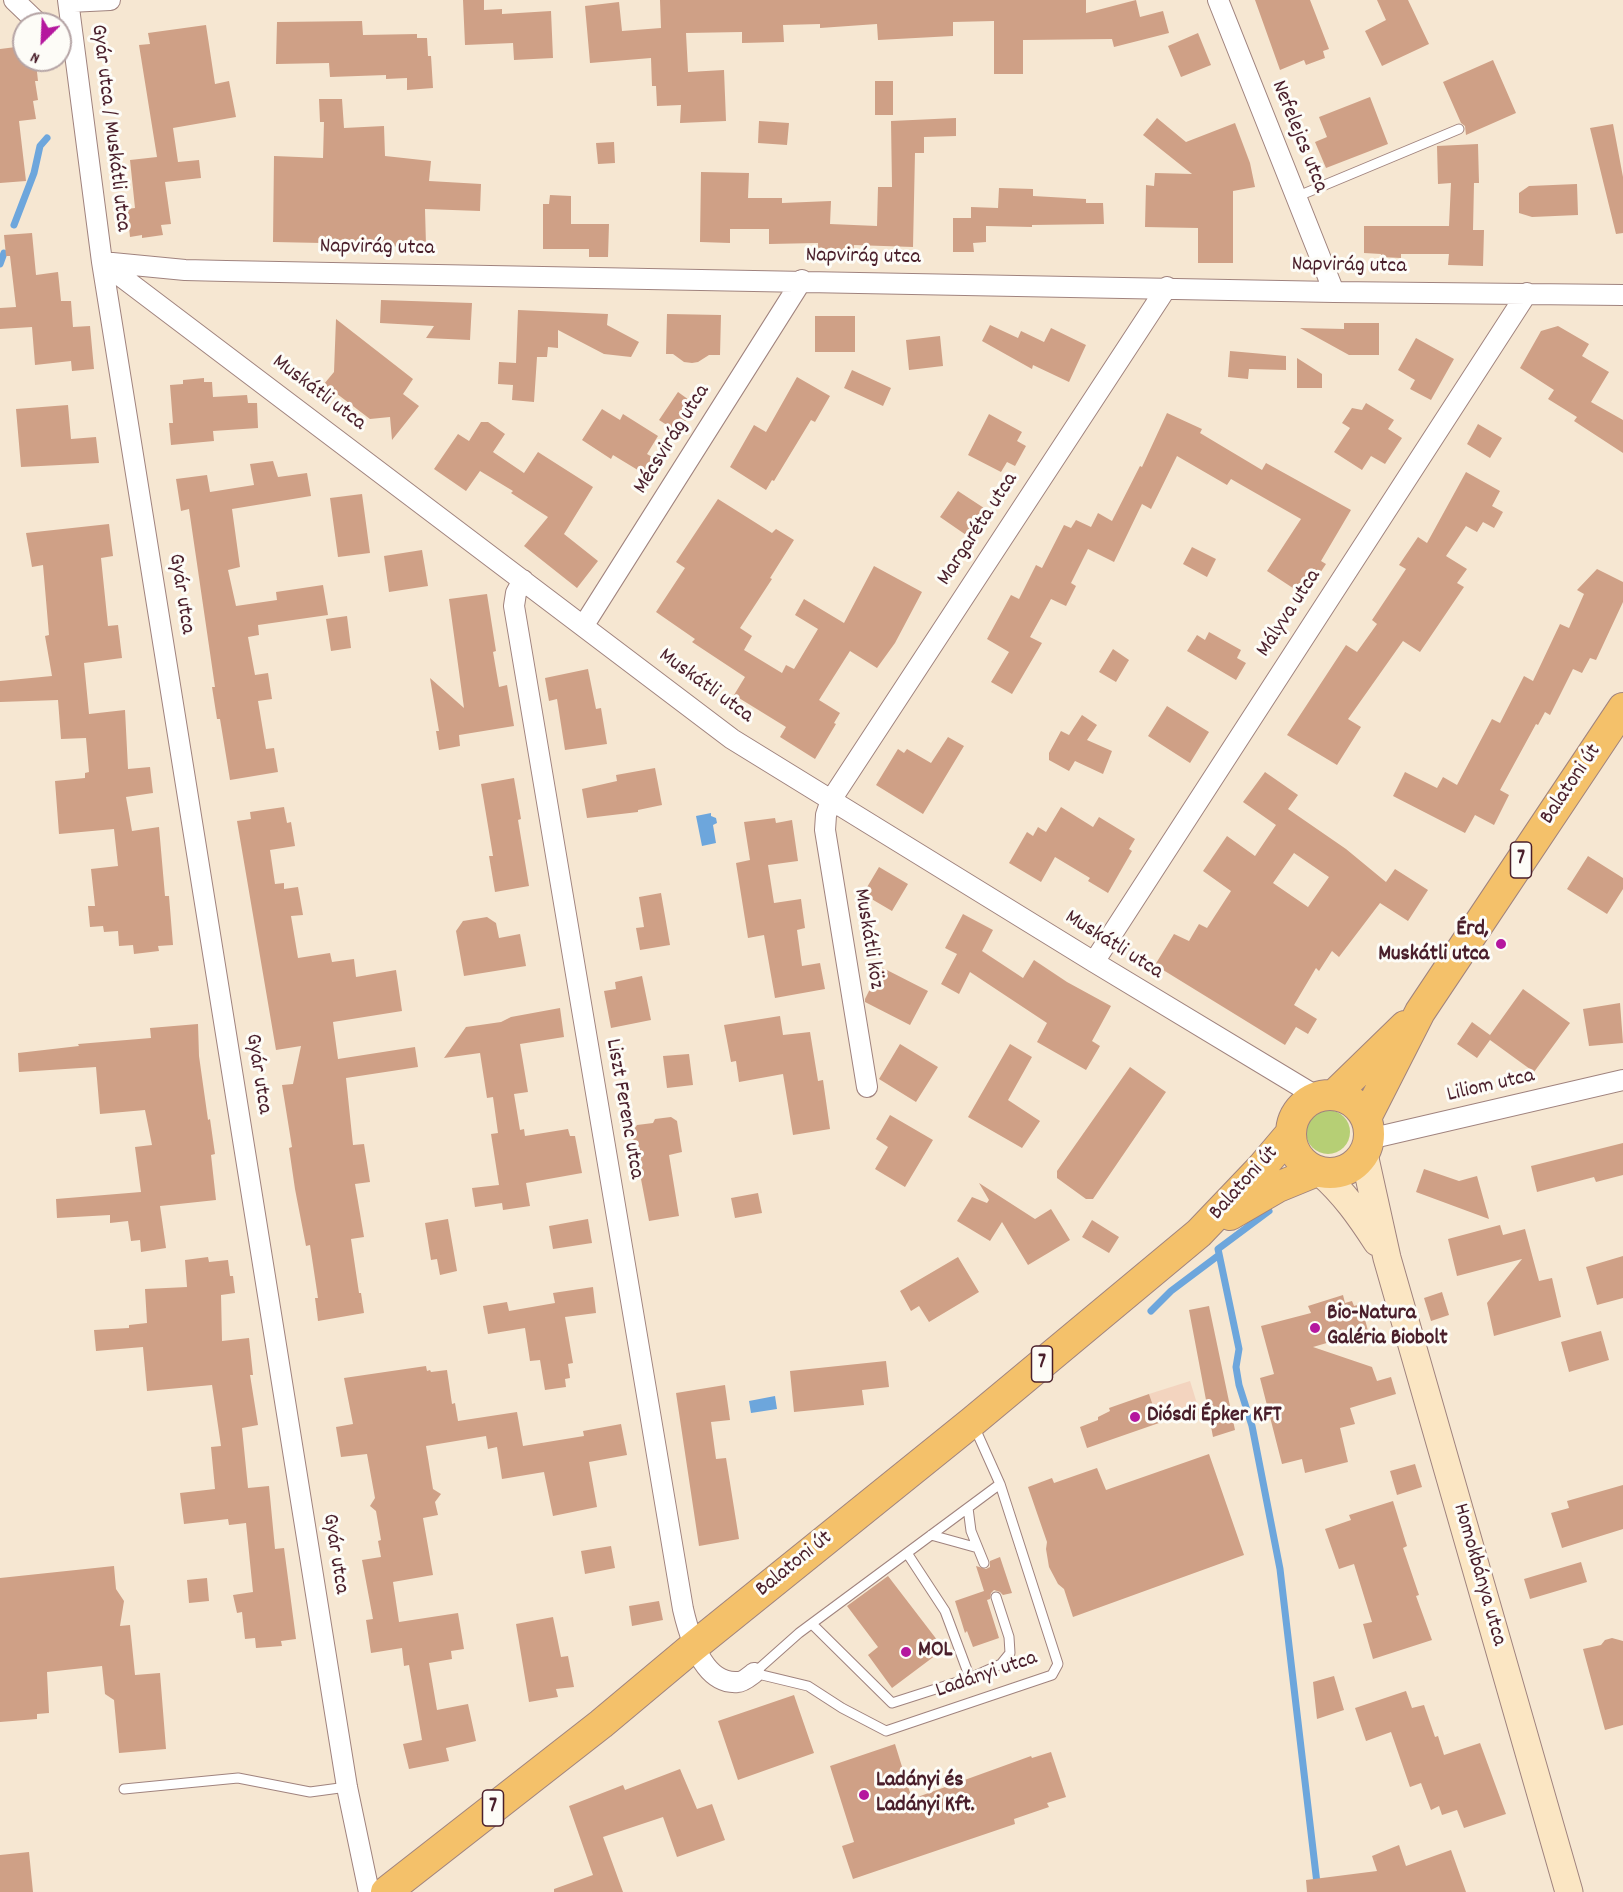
<!DOCTYPE html>
<html>
<head>
<meta charset="utf-8">
<style>
	body { margin:0 }
	#map { position:relative; width:1623px; height:1892px; overflow:hidden; background:#f6e7d2; font-family:Dekko,sans-serif }
	canvas { display:block }
	.north { position:absolute; left:12px; top:12px; width:60px; height:60px; box-sizing:border-box; background:#fdfcf7; border:2px solid #b5a4a5; border-radius:50%; rotate:204deg; font-size:16px; font-weight:700; line-height:24px; text-align:center; color:#4a1f2b }
	.north::after { content:''; display:block; margin:auto; width:21px; height:27px; background:#b5179e; clip-path:polygon(50% 0,100% 100%,50% 72%,0 100%) }
</style>
</head>
<body>
<div id="map">
<canvas width="1623" height="1892"></canvas>
<div class="north">N</div>
</div>
<script>
const context = document.querySelector('canvas').getContext('2d');
context.lineJoin = 'round';
function fill(path, color) {
  context.fillStyle = color;
  context.fill(path, 'evenodd');
}
function trace(path, color, width, dash) {
  context.strokeStyle = color;
  context.lineWidth = width;
  context.lineCap = dash ? 'butt' : 'round';
  context.setLineDash(dash || []);
  context.stroke(path);
}
function drawText(font, color, halo, rows, align = 'center') {
  context.font = font + ' Dekko,sans-serif';
  context.lineWidth = 6;
  context.setLineDash([]);
  context.textBaseline = 'middle';
  context.strokeStyle = halo;
  context.fillStyle = color;
  for (const [text, x, y, turn = 0] of rows) {
    context.save();
    context.translate(x, y);
    context.rotate((+turn || 0) * Math.PI / 180);
    context.textAlign = isNaN(turn) ? turn : align;
    if (halo) context.strokeText(text, 0, 0);
    context.fillText(text, 0, 0);
    context.restore();
  }
}
fill(new Path2D(`
	M1190,1381L1199,1410L1159,1423L1149,1394Z`), '#f3d4bf');
fill(new Path2D(`
	M1306 1132a22 22 0 1 1 44 0a22 22 0 1 1-44 0Z`), '#b6cf75');
fill(new Path2D(`
	M711,813V816L716,818L717,823L713,825L716,843L702,846L696,816Z
	M775,1396L777,1409L751,1413L749,1401Z`), '#6da6dc');
trace(new Path2D(`
	M14,225L34,173L40,146L47,138
	M0,264L4,253
	M1269,1211L1218,1249L1239,1349L1236,1367L1239,1385L1252,1426L1280,1569L1318,1892
	M1151,1311L1171,1291L1219,1255`), '#6da6dc', 7);
fill(new Path2D(`
	M463,0H484V10L502,9V14L551,11L553,58L514,60L513,43L465,45Z
	M660,0H1086V13L1136,0L1140,17L1163,11L1169,33L1114,47L1112,39L1023,40V74H994V21L953,22V36L878,40L877,24L820,28V24L783,25L784,42L742,43V32L686,33L688,72L724,70L726,121L680,123L681,105L657,106L656,86H652L651,58L590,63L585,6L619,2L622,31L661,28Z
	M1255,0H1310L1329,49L1323,51L1325,58L1306,65L1304,60L1280,70Z
	M1377,0H1408L1429,44L1382,66L1365,31L1386,20Z
	M362,21L363,35L417,34V38H427L428,56H431L433,88L407,90V78L386,79V75L330,77L329,63L276,64L277,22Z
	M206,25L215,84L229,81L236,117L173,128L178,162L199,160L201,178L165,182L171,224L161,225L163,235L142,238V235L130,237L127,209L135,208L130,160L157,157L139,45L150,44L148,33Z
	M1198,33L1211,65L1181,77L1168,46Z
	M24,46V60H32V63H36L38,81H35L38,100L33,101L36,119L19,121L26,181L0,183V49Z
	M1493,60L1516,113L1466,135L1465,126L1461,123L1443,82Z
	M875,81H893V115H875Z
	M1370,97L1388,144L1326,168L1315,142L1327,137L1319,117Z
	M319,99H342L344,128L384,126L385,156L431,161L429,181L481,184L480,211L425,209L426,245L363,248L322,246V243L273,242L274,156L323,158L324,122H320Z
	M956,118V136L924,137V153H915L913,247L854,245L853,255L818,254V243L769,244V229H730V243L700,242L701,172L749,173L748,198H782V203L831,201L830,224L877,226L878,187H892L891,121Z
	M1157,118L1186,142L1235,123L1250,163L1255,187L1233,191V263H1198V228L1145,227L1146,185L1154,186L1155,173L1192,174L1143,135Z
	M759,121L789,123L787,145L758,143Z
	M1613,124L1623,177V233L1616,234L1590,128Z
	M614,142L615,163L598,164L596,143Z
	M1478,144L1479,183H1474L1473,230H1484L1483,266L1448,265L1449,254H1401V258L1381,257V254L1364,253V226H1449L1451,183L1438,184L1437,146Z
	M1577,184L1578,215L1532,217L1519,213V193L1529,186Z
	M999,188L1033,189V196L1086,199V203H1103L1104,224L1032,225V227L986,226V242L973,243L974,252H953V218H971V207L998,208Z
	M550,195L571,196V224H609L608,257H589V249H543V204H549Z
	M32,233L36,275L58,272L61,301H71L73,327L90,326L94,369L72,371L71,361L35,365L32,327L0,329V308L16,307L10,256H6L4,235Z
	M381,300L472,303L470,340L426,338L434,326L380,323Z
	M518,310L608,314L607,325L639,342L631,357L604,354L558,330V348L548,347L547,357H537L534,402L512,400L513,385L498,384L499,362L516,363Z
	M667,314L721,315L720,355H709L698,362L692,363L684,362L673,354H666Z
	M815,316H855V352H815Z
	M336,319L413,379L403,394L419,406L392,440L390,417L370,419L324,384L334,372Z
	M1344,323H1379V355H1349L1300,328L1344,329Z
	M990,325L1018,338L1021,331L1044,342L1051,328L1086,345L1069,382L1033,365L1032,369L982,341Z
	M1558,326L1589,344L1582,356L1609,372L1591,402L1623,420V453L1574,421L1577,417L1548,399L1554,390L1520,368L1541,331Z
	M940,336L943,366L909,370L906,340Z
	M1416,338L1454,359L1431,400L1410,389L1415,380L1398,370Z
	M1230,351L1286,356V370L1249,369L1248,379L1228,377Z
	M1297,358L1322,374V388H1297Z
	M852,370L891,388L883,406L844,388Z
	M797,377L830,396L815,422L811,420L774,481L772,480L766,490L730,467L754,425L766,432Z
	M204,378V382H212L213,397L247,395L248,403H257L258,428L213,431L214,441L171,445L169,423H173L170,385L183,384V380Z
	M678,392L696,405L678,432L659,420Z
	M1366,403L1394,420L1388,429L1402,438L1385,464L1371,456L1362,470L1334,452L1350,428L1342,423L1352,408L1362,410Z
	M68,405L71,439L96,437L99,463L21,467L16,409Z
	M602,409L620,420L623,414L658,436L647,454L656,459L646,475L613,455L611,459L582,440Z
	M1167,413L1202,429L1200,433L1262,470L1266,463L1351,510L1321,561L1326,564L1305,596L1267,571L1301,519L1231,479L1227,485L1177,456L1151,509L1142,504L1114,562L1088,549L1071,583L1076,586L1066,606L1051,599L1030,637L1042,643L1012,694L991,682L1009,652L987,639L1011,595L1019,599L1036,565L1042,568L1064,525L1071,528L1076,520L1091,527L1098,513L1112,521L1140,466L1142,467Z
	M989,414L1022,432L1017,441L1026,446L1015,466L1007,462L1001,472L968,455Z
	M481,422H488L505,434L493,452L524,473L538,452L593,487L564,534L598,561L577,588L524,546L548,517L511,493L513,491L480,471L466,491L434,469L458,434L469,441Z
	M1478,424L1502,438L1490,458L1467,444Z
	M273,461L278,477L307,473L311,496L232,509L240,567L228,570L236,606L277,600L276,592L323,585L328,615L258,625L259,635L248,637L255,675L268,673L272,699L258,701L266,749L274,748L278,772L230,780L220,719H217L212,687H215L189,509L181,511L176,479L207,475L210,492L254,485L250,464Z
	M1466,472L1500,491L1492,506L1503,512L1494,528L1483,522L1477,532L1466,526L1446,556L1467,569L1457,583L1464,587L1420,652L1403,641L1348,719L1361,727L1337,765L1287,735L1346,645L1357,652L1377,624L1372,620L1406,569L1399,565L1418,537L1427,543Z
	M958,491L987,510L969,537L940,517Z
	M362,494L370,553L338,557L330,498Z
	M718,499L772,533L776,529L794,540L770,578L772,579L740,628L752,636L744,650L782,673L786,665L794,669L818,629L795,615L804,599L844,623L874,566L922,592L895,643L877,668L850,651L819,700L840,713L834,723L836,724L815,759L780,737L786,727L734,695L745,677L692,642L695,639L656,612L685,568L676,562Z
	M109,524L113,556L101,558L108,626L118,625L122,658L84,663L89,714L125,710L128,769L150,767L153,793L126,797L132,831L159,827L165,896H169L173,945L158,946L159,951L134,954L133,945L119,946L118,931L104,932L103,926L90,927L88,906H95L91,869L118,866L114,829L59,834L55,781L85,778V773L89,772L86,738L61,739L58,700L0,702V681L52,676L45,636L49,635L43,565L32,567L26,533Z
	M1192,547L1216,559L1207,577L1183,564Z
	M422,550L428,586L389,592L384,556Z
	M1597,569L1623,582V602L1596,660L1590,658L1582,673L1573,669L1550,715L1545,712L1538,725L1536,724L1500,790L1509,795L1494,825L1475,815L1465,833L1393,796L1405,772L1437,788L1443,777L1457,785L1492,719L1500,723L1524,676L1533,681L1560,624L1569,628L1584,594L1577,590Z
	M487,594L496,651L493,652L499,687L507,685L514,726L459,735L460,746L439,750L436,731H439L430,678L464,708L449,599Z
	M347,616L351,648L331,651L326,619Z
	M1209,632L1241,650L1237,658L1246,663L1236,680L1187,651L1197,635L1205,640Z
	M1113,649L1129,660L1116,682L1099,672Z
	M588,669L596,709L601,708L607,744L565,750L557,699L549,701L545,678Z
	M1167,706L1209,732L1190,763L1148,736Z
	M1082,715L1097,725L1087,740L1112,751L1103,774L1075,761L1069,771L1049,760V753L1061,731L1069,735Z
	M948,737L964,746L923,814L876,785L898,749L904,753L907,749L931,763Z
	M655,768L662,805L638,810V812L587,818L582,789L617,781L616,775Z
	M1265,772L1298,795L1288,809L1346,849L1386,882L1395,869L1428,890L1408,921L1380,903L1339,957L1332,951L1319,971L1316,968L1294,1005L1317,1019L1308,1034L1296,1027L1285,1045L1155,965L1174,934L1189,941L1199,924L1207,928L1231,891L1203,871L1227,836L1255,856L1276,825L1243,802ZM1294,853L1329,877L1308,907L1273,883Z
	M514,778L521,819L518,820L529,886L495,892L489,856H493L481,784Z
	M284,807L287,823L291,822L295,846L270,850L275,884L284,883V889L298,887L303,915L291,916L298,958L330,953L332,962L354,959L356,977L396,970L402,1011L333,1022L338,1059L415,1047L418,1067L346,1078L353,1145L364,1144L370,1182L355,1184L364,1237L351,1239L359,1293H361L364,1313L318,1321L315,1298H318L310,1245L306,1246L295,1189L289,1148L292,1147L282,1085L293,1084L301,1046L276,1050L237,821L251,819L250,812Z
	M1061,807L1093,827L1099,817L1135,839L1129,849L1132,851L1108,893L1088,881L1090,878L1055,857L1041,882L1009,863L1027,832L1033,836L1038,827L1046,832Z
	M775,818L776,823L792,820L798,861L768,865L774,903L801,899L805,928L797,930L802,966L820,963L825,989L775,998L764,935L748,938L736,863L750,860L744,822Z
	M1588,856L1623,878V889L1607,914L1567,889Z
	M879,867L908,884L892,911L863,894Z
	M661,893L670,945L640,950L636,928L644,927L639,897Z
	M963,914L993,930L982,951L1023,978L1034,960L1067,982L1111,1006L1092,1041L1100,1046L1086,1070L1037,1042L1047,1023L970,972L959,994L941,984L957,954L945,948Z
	M487,917L496,923L499,938L520,934L526,966L464,976L456,931L463,921Z
	M881,967L928,991L910,1025L865,1002V999Z
	M642,976L651,1020L611,1028L604,991L616,989L615,982Z
	M1523,989L1570,1023L1534,1072L1490,1040L1477,1058L1457,1044L1472,1022L1490,1035Z
	M1620,1003L1623,1043L1589,1046L1583,1009Z
	M560,1008L564,1037L520,1044L528,1092L514,1094L520,1130L524,1129L525,1136L568,1129L570,1136H575L582,1173L526,1183L530,1206L503,1210L502,1203L475,1207L472,1188L499,1185L491,1134L498,1133L493,1097L487,1098L480,1053L444,1058L466,1027L501,1022L511,1017Z
	M780,1016L783,1035L810,1032L818,1081L823,1080L830,1129L793,1135L783,1074L739,1082L736,1061L731,1062L724,1025Z
	M198,1024L199,1056L208,1120L210,1119L215,1154L211,1155L216,1200L160,1206L166,1248L141,1252L140,1240L131,1241L128,1221L110,1223V1215L57,1218L56,1199L141,1192L135,1147L152,1145L145,1110L100,1114L96,1067L19,1072L18,1053L79,1046L78,1044L151,1038L150,1028Z
	M900,1044L938,1067L916,1102L879,1079Z
	M1010,1044L1032,1057L1008,1100L1040,1121L1022,1148L968,1117Z
	M689,1054L693,1085L667,1088L663,1056Z
	M1130,1067L1166,1092L1093,1199H1086L1057,1178V1171Z
	M890,1115L933,1140L905,1187L875,1169L888,1147L876,1139Z
	M671,1117L677,1121L682,1152L669,1155L679,1216L649,1221L632,1132L637,1125L653,1123L655,1119Z
	M1623,1143V1175L1596,1182L1594,1177L1537,1192L1531,1166Z
	M1424,1169L1459,1181L1477,1176L1489,1219L1416,1192Z
	M979,1183L1035,1219L1051,1209L1070,1240L1028,1265L1002,1222L990,1241L957,1221L972,1197L987,1203L989,1200Z
	M758,1193L762,1213L735,1218L731,1198Z
	M448,1219L457,1271L440,1275L437,1259L431,1260L425,1223Z
	M588,1219L592,1243L553,1249L549,1226Z
	M1092,1220L1119,1237L1109,1253L1082,1237Z
	M1500,1225L1503,1235L1525,1229L1539,1281L1552,1278L1561,1317L1494,1336L1487,1303L1522,1259L1457,1276L1448,1239Z
	M1623,1256V1298L1597,1305L1586,1267Z
	M208,1257L209,1262L228,1260L230,1276H233L235,1293L221,1295L222,1341L249,1338L253,1375H250L258,1425L242,1428L248,1488L269,1486L275,1549L284,1548L296,1639L281,1641L282,1646L256,1648L255,1638L245,1639L242,1612L237,1613L233,1595L253,1592L246,1523L229,1525L228,1519L184,1524L180,1493L215,1489L211,1447L221,1446L212,1385L147,1391L143,1347L96,1351L94,1330L129,1328V1325L147,1323L145,1289L187,1287L185,1260Z
	M958,1257L979,1292L929,1322L919,1306L911,1311L900,1291Z
	M593,1287L596,1313L565,1317L573,1363L568,1364L570,1378L565,1379L566,1387L545,1390L540,1360L530,1361L525,1328L488,1334L483,1306L507,1302L509,1311L555,1303L553,1293Z
	M1442,1292L1449,1315L1431,1321L1424,1298Z
	M1343,1295L1345,1303L1352,1301L1354,1306L1361,1304L1368,1331L1313,1347L1372,1367L1377,1381L1391,1377L1396,1394L1350,1408L1355,1424L1340,1428L1348,1462L1305,1473L1302,1459L1282,1464L1260,1378L1274,1374L1261,1326L1311,1313L1308,1306Z
	M1209,1306L1235,1430L1213,1437L1189,1310Z
	M1601,1331L1609,1360L1569,1372L1561,1342Z
	M886,1361L889,1387L862,1390L864,1405L794,1412L790,1371Z
	M426,1366L427,1371L430,1370L431,1372L447,1370L452,1404L455,1403L458,1421L517,1412L523,1446L584,1436L583,1431L621,1424L627,1455L589,1462L597,1507L553,1516L544,1472L502,1479L497,1447L488,1449L486,1436L426,1446L433,1489L441,1494L435,1502L438,1515L423,1518L433,1575L393,1582L399,1622L458,1613L464,1649L451,1651L452,1659L429,1663L437,1710L468,1704L476,1741L446,1748L449,1761L409,1769L403,1744L422,1740L409,1665L404,1666L402,1648L371,1653L366,1620L373,1619L362,1560L381,1557L378,1541L381,1540L376,1511L370,1506L375,1498L367,1454L341,1457L336,1427L353,1424L344,1378Z
	M725,1385L730,1420L711,1422L716,1459L726,1458L739,1539L699,1546L676,1393Z
	M1149,1394L1159,1423L1087,1448L1080,1427L1098,1420V1417L1110,1411L1109,1408Z
	M1209,1454L1244,1555L1073,1617L1064,1589L1058,1584L1049,1567L1046,1549L1047,1542L1028,1487L1052,1478L1054,1483L1097,1468L1106,1490Z
	M1415,1464L1422,1487L1397,1495L1390,1471Z
	M1623,1485V1529L1562,1548L1551,1513L1569,1508L1567,1501Z
	M1393,1501L1407,1546L1403,1548L1419,1595L1416,1596L1432,1640L1373,1659L1363,1624L1372,1622L1354,1564L1339,1569L1325,1529L1351,1520L1349,1515Z
	M611,1546L615,1568L585,1574L581,1551Z
	M1000,1557L1012,1593L1003,1595L1000,1592L994,1590L991,1593L990,1599L987,1600L999,1638L973,1647L967,1631L965,1633L955,1601L984,1591L976,1566L986,1569L990,1567V1561Z
	M1581,1562L1587,1582L1530,1599L1524,1579Z
	M114,1566L116,1589L124,1601L120,1626L130,1625L135,1675L160,1673L166,1749L119,1753L114,1700L105,1694L102,1666L47,1672L49,1713L37,1714V1719L0,1722V1578Z
	M888,1576L944,1649L892,1688L868,1655L878,1647L847,1606Z
	M207,1578L209,1601L189,1603L187,1580Z
	M659,1601L663,1620L632,1626L629,1606Z
	M553,1617L561,1657L568,1656L574,1687L556,1689L558,1697L529,1702L516,1624Z
	M1612,1638L1623,1641V1725L1605,1730L1583,1649L1601,1645L1605,1640Z
	M1334,1676L1344,1710L1317,1719L1313,1682Z
	M1406,1691L1412,1708L1424,1705L1435,1737L1438,1736L1444,1755L1480,1743L1506,1814L1464,1828L1457,1810L1442,1815L1439,1806L1431,1810L1421,1783L1410,1787L1391,1732L1366,1741L1355,1708Z
	M794,1695L814,1753L738,1780L718,1721Z
	M895,1744L912,1799L1031,1756L1032,1758L1051,1752L1066,1797L1047,1803L1049,1807L1014,1819L1015,1824L853,1879L842,1846L854,1842L830,1766Z
	M680,1769L697,1809L712,1804L725,1840L677,1857L663,1817L603,1837L623,1892H554V1889L593,1875L569,1806L623,1785L625,1790Z
	M1399,1845L1406,1866L1451,1850L1466,1892H1307L1306,1880L1377,1871L1372,1856Z
	M29,1852L33,1892H0V1855Z`), '#cfa086');
const lane = new Path2D(`
	M1296,197L1459,129
	M968,1508L971,1531L984,1563
	M931,1535L978,1548
	M907,1553L945,1611L970,1678
	M812,1624L892,1703L970,1678L1001,1664L1010,1653L1009,1637L996,1597
	M754,1673L808,1686L842,1708L886,1731L1052,1675L1058,1664L1000,1484L974,1426
	M754,1673L799,1633L1000,1484
	M124,1789L238,1778L310,1792L347,1787`);
const street = new Path2D(`
	M14,0L39,24
	M68,0L102,262L347,1787L369,1892
	M1218,0L1334,292
	M69,2L110,0
	M102,262L185,270L226,271L1334,292L1623,295
	M102,262L732,739L1094,962L1316,1096
	M523,580L516,593L514,606L683,1609C689,1635 703,1685 738,1682C743,1682 750,1676 754,1673
	M584,625L802,280
	M1094,962L1527,293
	M867,1087L825,830L826,815L831,800L1167,287
	M1369,1139L1623,1080`);
const secondary = new Path2D(`
	M1364,1154L1387,1258L1569,1892
	M1321,1173C1344,1193 1360,1216 1377,1242`);
const primary = new Path2D(`
	M1335,1094L1405,1026
	M1291 1134a39 39 0 1 1 78 0a39 39 0 1 1-78 0Z
	M1366,1118L1420,1012L1623,708
	M1230,1215L1278,1187L1317,1171
	M386,1892L601,1724L693,1647L972,1422L1199,1233L1262,1167L1290,1134`);
trace(lane, '#a0837e', 11);
trace(street, '#a0837e', 22);
trace(secondary, '#a0837e', 29);
trace(primary, '#a0837e', 32);
trace(lane, '#fff', 9);
trace(street, '#fff', 20);
trace(secondary, '#fbe6c3', 27);
trace(primary, '#f4c16a', 30);
for (const [x, y, r, color] of [
	[1501,944,6,"#b5179e"],
	[1315,1328,6,"#b5179e"],
	[1135,1417,6,"#b5179e"],
	[906,1652,6,"#b5179e"],
	[864,1795,6,"#b5179e"]
]) {
  const dot = new Path2D();
  dot.arc(x, y, r, 0, 2 * Math.PI);
  context.fillStyle = color;
  context.fill(dot);
  trace(dot, '#fdfcf7', 2);
}
for (const [x, y, w] of [
	[1521,860,21],
	[1042,1364,21],
	[493,1808,21]
]) {
  const box = new Path2D();
  box.roundRect(x - w / 2, y - 18, w, 36, 4.5);
  context.fillStyle = '#fdfcf7';
  context.fill(box);
  trace(box, '#4a1f2b', 1.5);
}
drawText('bold 21px', '#4a1f2b', null, [
	["7",1521,860],
	["7",1042,1364],
	["7",493,1808]
]);
drawText('22px', '#4a1f2b', '#fdfcf7', [
	["Gyár utca / Muskátli utca",109,128,83],
	["Nefelejcs utca",1298,137,68],
	["Napvirág utca",377,249,1],
	["Napvirág utca",863,258,1],
	["Napvirág utca",1349,267,1],
	["Muskátli utca",318,394,37],
	["Mécsvirág utca",673,440,-58],
	["Margaréta utca",979,530,-57],
	["Gyár utca",180,594,81],
	["Mályva utca",1290,614,-57],
	["Muskátli utca",705,687,36],
	["Balatoni út",1572,785,-56],
	["Muskátli köz",867,939,81],
	["Muskátli utca",1113,946,32],
	["Gyár utca",257,1074,81],
	["Liliom utca",1491,1087,-13],
	["Liszt Ferenc utca",623,1109,80],
	["Balatoni út",1245,1184,-48],
	["Gyár utca",334,1554,81],
	["Balatoni út",795,1565,-39],
	["Homokbánya utca",1478,1575,74],
	["Ladányi utca",987,1676,-19]
]);
drawText('bold 22px', '#4a1f2b', '#fdfcf7', [
	["Érd,",1489,931,"right"],
	["Muskátli utca",1489,956,"right"],
	["Bio-Natura",1327,1315],
	["Galéria Biobolt",1327,1340],
	["Diósdi Épker KFT",1147,1417],
	["MOL",918,1652],
	["Ladányi és",876,1782],
	["Ladányi Kft.",876,1807]
], 'left');
</script>
</body>
</html>
